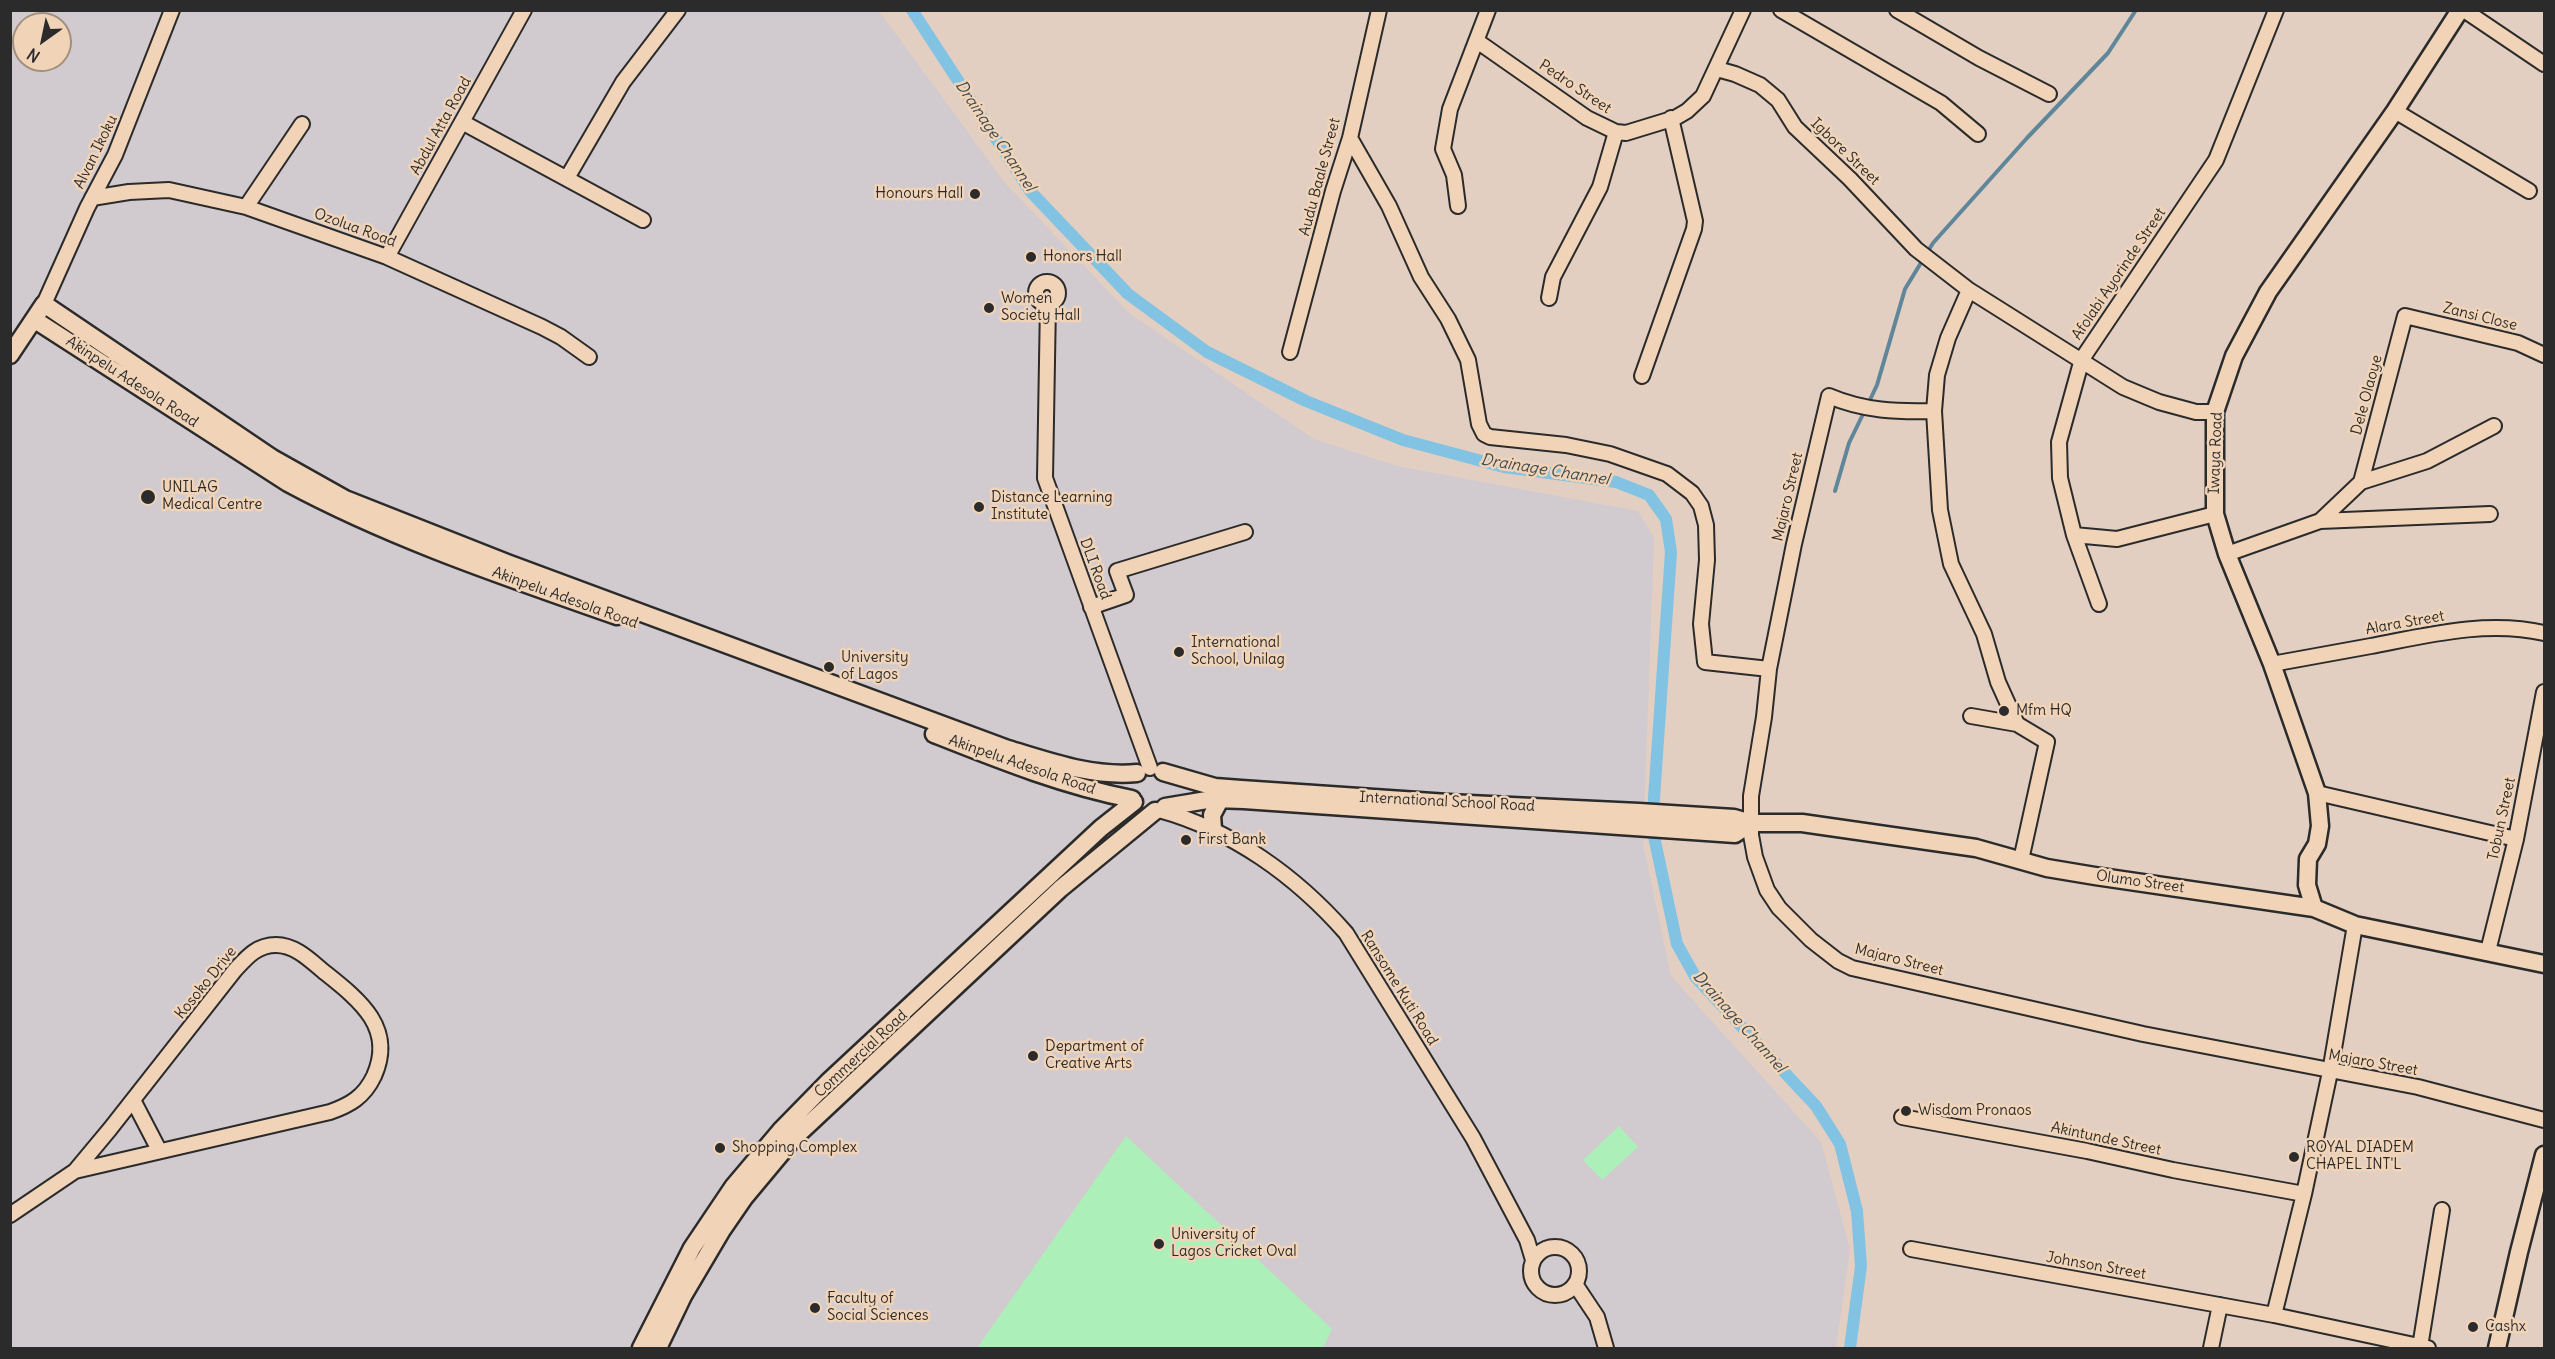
<!DOCTYPE html>
<html>
<head>
<meta charset="utf-8">
<style>
	body { margin:0 }
	#map { position:relative; width:2555px; height:1359px; overflow:hidden; background:#e2cfc2; font-family:Delius,sans-serif }
	canvas { display:block }
	.frame { position:absolute; inset:0; border:12px solid #2b2b2b; pointer-events:none }
	.north { position:absolute; left:12px; top:12px; width:60px; height:60px; box-sizing:border-box; background:#f1d4b7; border:2px solid #a2907f; border-radius:50%; rotate:213deg; font-size:16px; font-weight:700; line-height:24px; text-align:center; color:#2b2b2b }
	.north::after { content:''; display:block; margin:auto; width:21px; height:27px; background:#2b2b2b; clip-path:polygon(50% 0,100% 100%,50% 72%,0 100%) }
</style>
</head>
<body>
<div id="map">
<canvas width="2555" height="1359"></canvas>
<div class="frame"></div>
<div class="north">N</div>
</div>
<script>
const context = document.querySelector('canvas').getContext('2d');
context.lineJoin = 'round';
function fill(path, color) {
  context.fillStyle = color;
  context.fill(path, 'evenodd');
}
function trace(path, color, width, dash) {
  context.strokeStyle = color;
  context.lineWidth = width;
  context.lineCap = dash ? 'butt' : 'round';
  context.setLineDash(dash || []);
  context.stroke(path);
}
function drawText(font, color, halo, rows, align = 'center') {
  context.font = font + ' Delius,sans-serif';
  context.lineWidth = 5;
  context.setLineDash([]);
  context.textBaseline = 'middle';
  context.strokeStyle = halo;
  context.fillStyle = color;
  for (const [text, x, y, turn = 0] of rows) {
    context.save();
    context.translate(x, y);
    context.rotate((+turn || 0) * Math.PI / 180);
    context.textAlign = isNaN(turn) ? turn : align;
    if (halo) context.strokeText(text, 0, 0);
    context.fillText(text, 0, 0);
    context.restore();
  }
}
fill(new Path2D(`
	M11,11H879L1005,183L1129,313L1314,439L1397,466L1638,511L1654,538L1643,844L1671,976L1821,1142L1850,1249L1836,1348H11ZM24,24H60V60H24Z`), '#d1cacf');
fill(new Path2D(`
	M1619,1126L1638,1147L1602,1180L1583,1160Z
	M1126,1136L1332,1329L1323,1348H977Z`), '#adefb9');
trace(new Path2D(`
	M1868,404L1877,385L1905,289L1933,243L2027,138L2108,53L2136,10
	M1835,491L1849,443L1865,410`), '#5f8699', 4);
trace(new Path2D(`
	M912,10L1030,191L1128,294L1207,352L1306,401L1403,440L1504,467L1616,482L1649,495L1666,519L1671,552L1652,827L1677,944L1696,978L1816,1106L1840,1144L1857,1211L1861,1266L1850,1348`), '#82c3e3', 12);
const minor = new Path2D(`
	M1781,10L1941,103L1978,134
	M1897,10L1979,58L2049,94
	M2464,10L2544,64
	M1477,41L1587,118L1616,132L1626,133L1675,118L1687,111L1703,96L1743,10
	M1717,69L1735,74L1760,85L1778,100L1795,127L1850,179L1916,249L1969,290L2123,387L2159,402L2196,412H2215
	M2395,111L2529,191
	M462,122L643,220
	M1350,138L1389,206L1421,277L1448,319L1468,360L1479,424L1484,434L1490,437L1566,445L1610,454L1667,474L1692,493L1701,506L1706,525L1707,560L1701,624L1705,662L1769,669
	M567,178L623,82L678,10
	M92,198L129,192L169,190L246,207L387,257L542,327L561,337L589,357
	M1458,206L1454,175L1443,149L1450,109L1488,10
	M246,207L302,124
	M387,257L524,10
	M1036 293a11 11 0 1 1 22 0a11 11 0 1 1-22 0Z
	M1969,290L1948,338L1937,375L1934,411L1940,510L1951,564L1984,634L1998,682L2017,724
	M1549,298L1553,277L1600,187L1616,132
	M1048,303L1045,478L1150,768
	M44,304L87,208L115,155L172,10
	M1290,352L1333,191L1350,138L1379,10
	M1642,376L1694,229L1695,221L1671,118
	M1934,411C1897,412 1864,411 1829,396L1794,544L1769,669L1764,717L1751,796V835L1755,857L1767,890L1779,908L1811,940L1838,961L1852,968L2143,1034L2418,1087L2544,1120
	M2361,482L2405,316L2518,343L2544,355
	M2320,521L2490,514
	M2074,535L2117,539L2215,514
	M2227,554L2320,521L2361,482L2427,461L2494,426
	M2099,604L2074,535L2060,478L2059,442L2082,359L2216,160L2276,10
	M1091,607L1126,595L1117,571L1245,532
	M2272,664C2305,658 2338,652 2371,646C2428,635 2487,620 2544,633
	M1971,716L2017,724L2047,742L2021,860
	M2317,793L2516,839
	M1159,810C1232,830 1296,876 1346,933L1473,1138L1527,1240L1533,1260
	M2488,951L2516,839L2544,692
	M133,1100L159,1150
	M1902,1117L2087,1151L2173,1170L2304,1194
	M10,1215L75,1171L110,1129L235,970C247,957 257,945 276,945C295,945 310,960 323,971C358,999 396,1027 374,1076C364,1097 350,1105 330,1112L75,1171
	M1531 1271a24 24 0 1 1 48 0a24 24 0 1 1-48 0Z
	M1911,1249L2274,1315L2428,1348
	M1575,1284L1597,1317L1606,1348
	M2274,1315L2304,1194L2330,1072L2355,925
	M2420,1347L2442,1210
	M2211,1348L2220,1305`);
const tertiary = new Path2D(`
	M35,320L288,483C392,539 506,577 617,616
	M10,355L44,304L272,458L345,499L507,563L1008,749C1051,762 1092,777 1137,773
	M934,734C997,759 1064,786 1132,799
	M1163,772L1215,787L1241,789L1448,803L1639,812L1734,818L1751,823H1802L1976,848L2047,868L2095,876L2314,908L2355,925L2544,964
	M1165,807L1213,799L1244,800L1735,834L1751,823
	M1213,829L1212,815L1220,800
	M2314,908L2307,885L2308,859L2317,844L2320,826L2317,793L2272,664L2227,554L2215,514V412L2234,356L2268,292L2395,111L2460,10
	M641,1348L692,1248L733,1187L782,1129L828,1082L1101,828L1134,802
	M658,1348L683,1296L722,1230L744,1198L794,1138L1060,889L1155,811
	M2497,1348L2519,1252L2544,1155`);
trace(minor, '#2b2b2b', 18);
trace(tertiary, '#2b2b2b', 21);
trace(minor, '#f1d4b7', 14);
trace(tertiary, '#f1d4b7', 16);
for (const [x, y, r, color] of [
	[975,194,6,"#2b2b2b"],
	[1031,257,6,"#2b2b2b"],
	[989,308,6,"#2b2b2b"],
	[148,497,8,"#2b2b2b"],
	[979,507,6,"#2b2b2b"],
	[1179,652,6,"#2b2b2b"],
	[829,667,6,"#2b2b2b"],
	[2004,711,6,"#2b2b2b"],
	[1186,840,6,"#2b2b2b"],
	[1033,1056,6,"#2b2b2b"],
	[1906,1111,6,"#2b2b2b"],
	[720,1148,6,"#2b2b2b"],
	[2294,1157,6,"#2b2b2b"],
	[1159,1244,6,"#2b2b2b"],
	[815,1308,6,"#2b2b2b"],
	[2473,1327,6,"#2b2b2b"]
]) {
  const dot = new Path2D();
  dot.arc(x, y, r, 0, 2 * Math.PI);
  context.fillStyle = color;
  context.fill(dot);
  trace(dot, '#f1d4b7', 2);
}
drawText('15px', '#2b2b2b', '#f1d4b7', [
	["Pedro Street",1575,87,34],
	["Abdul Atta Road",441,126,-61],
	["Alvan Ikoku",96,152,-64],
	["Igbore Street",1845,152,44],
	["Audu Baale Street",1320,177,-75],
	["Ozolua Road",355,228,20],
	["Afolabi Ayorinde Street",2119,274,-56],
	["Zansi Close",2480,317,14],
	["Akinpelu Adesola Road",132,382,33],
	["Dele Olaoye",2367,395,-75],
	["Iwaya Road",2216,453,-88],
	["Majaro Street",1788,497,-77],
	["DLI Road",1095,569,70],
	["Akinpelu Adesola Road",565,598,20],
	["Alara Street",2405,623,-10],
	["Akinpelu Adesola Road",1022,765,19],
	["International School Road",1447,802,3],
	["Tobun Street",2502,819,-78],
	["Olumo Street",2140,882,8],
	["Majaro Street",1899,960,14],
	["Kosoko Drive",206,983,-51],
	["Ransome Kuti Road",1399,988,58],
	["Commercial Road",861,1054,-43],
	["Majaro Street",2373,1063,10],
	["Akintunde Street",2106,1139,12],
	["Johnson Street",2096,1266,10]
]);
drawText('15px', '#2b2b2b', '#f1d4b7', [
	["Honours Hall",963,194,"right"],
	["Honors Hall",1043,257],
	["Women",1001,299],
	["Society Hall",1001,316],
	["UNILAG",162,488],
	["Medical Centre",162,505],
	["Distance Learning",991,498],
	["Institute",991,515],
	["International",1191,643],
	["School, Unilag",1191,660],
	["University",841,658],
	["of Lagos",841,675],
	["Mfm HQ",2016,711],
	["First Bank",1198,840],
	["Department of",1045,1047],
	["Creative Arts",1045,1064],
	["Wisdom Pronaos",1918,1111],
	["Shopping Complex",732,1148],
	["ROYAL DIADEM",2306,1148],
	["CHAPEL INT'L",2306,1165],
	["University of",1171,1235],
	["Lagos Cricket Oval",1171,1252],
	["Faculty of",827,1299],
	["Social Sciences",827,1316],
	["Cashx",2485,1327]
], 'left');
drawText('italic 16px', '#3c4950', '#f1d4b7', [
	["Drainage Channel",995,136,56],
	["Drainage Channel",1545,470,9],
	["Drainage Channel",1739,1022,48]
]);
</script>
</body>
</html>
